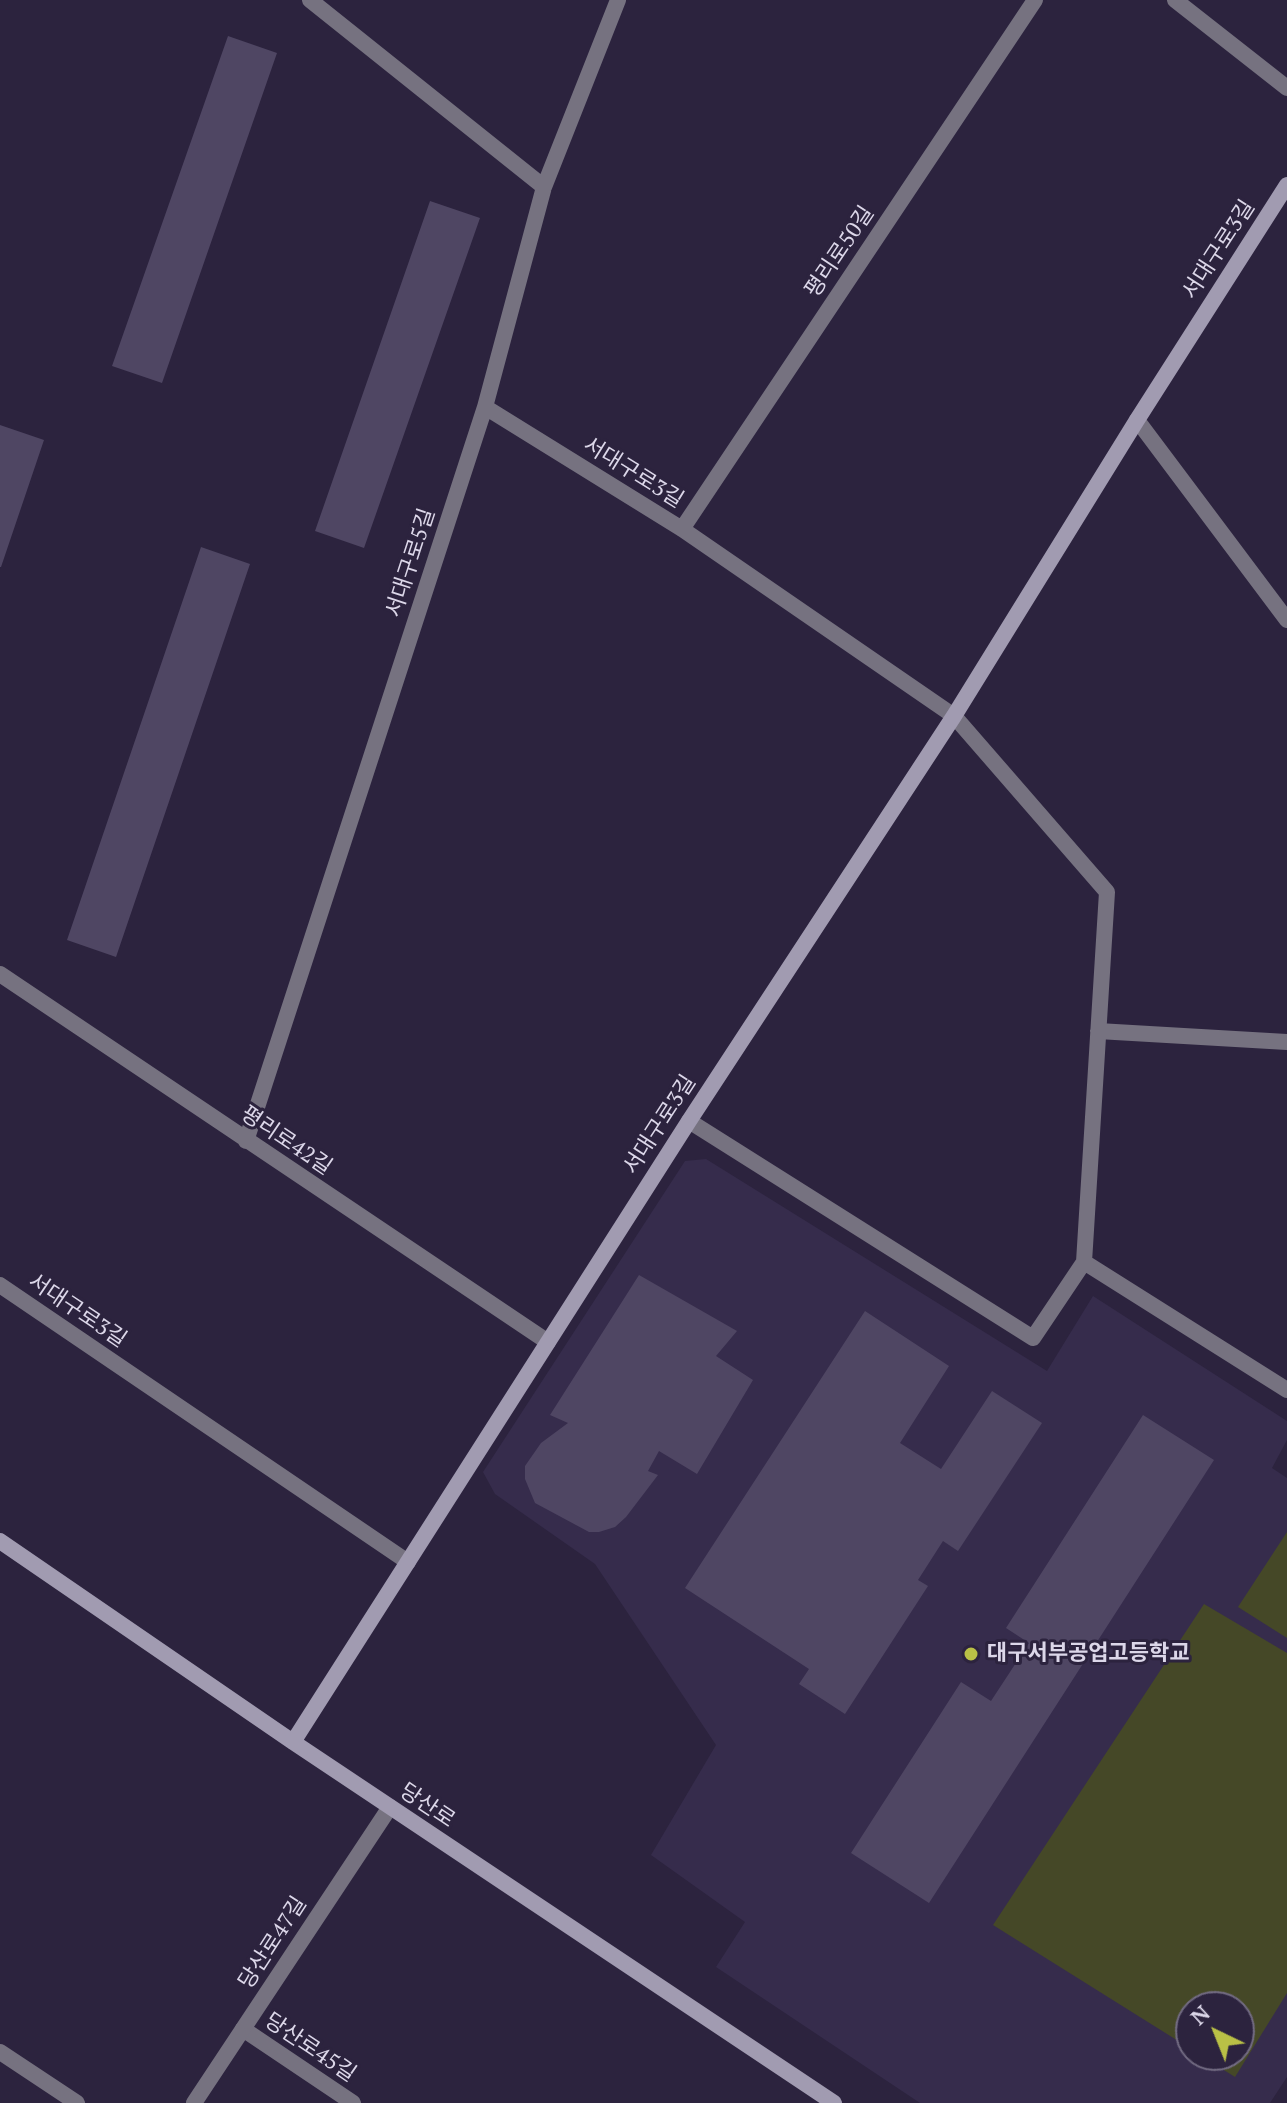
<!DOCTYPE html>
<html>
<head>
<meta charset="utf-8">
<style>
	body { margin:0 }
	#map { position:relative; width:1287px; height:2103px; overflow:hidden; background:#2c233e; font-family:"PT Serif",serif }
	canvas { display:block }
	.north { position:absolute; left:1175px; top:1991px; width:80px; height:80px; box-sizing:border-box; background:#2c233e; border:2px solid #726b82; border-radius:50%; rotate:317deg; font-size:22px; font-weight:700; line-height:32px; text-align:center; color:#dcd7e9 }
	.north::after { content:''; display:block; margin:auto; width:28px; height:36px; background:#b9c046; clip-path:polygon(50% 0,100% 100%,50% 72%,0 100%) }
</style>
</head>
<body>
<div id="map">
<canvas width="1287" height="2103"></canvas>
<div class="north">N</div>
</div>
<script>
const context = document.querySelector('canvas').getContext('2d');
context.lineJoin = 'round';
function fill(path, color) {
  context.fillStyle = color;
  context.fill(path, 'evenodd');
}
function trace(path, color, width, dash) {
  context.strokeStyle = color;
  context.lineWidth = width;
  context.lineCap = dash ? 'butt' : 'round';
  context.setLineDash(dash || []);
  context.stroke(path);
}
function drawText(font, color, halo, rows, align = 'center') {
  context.font = font + ' "PT Serif","Noto Sans KR",serif';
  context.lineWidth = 6;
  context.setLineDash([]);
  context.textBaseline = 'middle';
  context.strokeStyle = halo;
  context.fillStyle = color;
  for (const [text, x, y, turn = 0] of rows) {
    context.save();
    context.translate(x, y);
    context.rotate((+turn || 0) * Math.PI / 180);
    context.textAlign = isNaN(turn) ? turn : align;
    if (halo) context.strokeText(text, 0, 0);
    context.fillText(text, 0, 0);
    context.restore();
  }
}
fill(new Path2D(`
	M706,1159L1047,1371L1093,1296L1287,1421V1440L1272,1468L1287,1478V2077L1270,2103H920L716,1967L745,1922L651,1855L716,1745L595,1564L495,1494L483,1472L685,1161ZM1191,2007H1239V2055H1191Z`), '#362c4c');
fill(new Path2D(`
	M1287,1532V1638L1238,1607Z
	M1204,1604L1287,1653V1993L1235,2077L1200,2055H1239V2007H1191V2049L993,1925Z`), '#454827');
fill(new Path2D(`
	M228,36L277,53L162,383L112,366Z
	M430,201L480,218L364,548L315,531Z
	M0,425L44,440L1,567H0Z
	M201,547L250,564L116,957L67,940Z
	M639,1275L737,1331L716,1356L753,1380L697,1474L659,1451L648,1471L658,1475L626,1517L615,1527L599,1532H589L535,1503L525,1479V1466L541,1443L568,1423L550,1415Z
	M865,1311L949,1366L900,1443L941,1469L992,1391L1042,1423L958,1551L943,1541L918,1580L928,1586L845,1714L799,1684L809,1669L685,1588Z
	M1143,1415L1214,1460L929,1903L851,1853L961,1682L991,1701L1029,1643L1006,1628Z`), '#4f4663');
trace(new Path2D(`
	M243,2029L353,2103`), '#767280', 16);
trace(new Path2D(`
	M310,0L544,187
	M1175,0L1287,88
	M485,407L682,529L954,716L1107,892L1084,1262
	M1137,420L1287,620
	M682,529L1035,0
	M0,974L548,1342
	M1098,1031L1287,1042
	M689,1121L1033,1338L1084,1262
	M246,1141L485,407L544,187L618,0
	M1084,1262L1287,1390
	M0,1285L408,1562
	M0,2052L77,2103
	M194,2103L390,1807`), '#767280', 16);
trace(new Path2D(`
	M0,1541L293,1742L834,2103
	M293,1742L689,1121L954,716L1137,420L1287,185`), '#a19bb1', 16);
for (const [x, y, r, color] of [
	[971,1654,8,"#b9c046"]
]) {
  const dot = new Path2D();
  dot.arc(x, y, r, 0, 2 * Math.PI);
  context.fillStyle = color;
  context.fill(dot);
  trace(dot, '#2c233e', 3);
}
drawText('22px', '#dcd7e9', '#2c233e', [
	["서대구로3길",1219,250,-57],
	["평리로50길",840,252,-56],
	["서대구로3길",633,473,32],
	["서대구로5길",411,563,-72],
	["서대구로3길",660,1125,-57],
	["평리로42길",286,1141,34],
	["서대구로3길",77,1311,34],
	["당산로",427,1806,34],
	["당산로47길",273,1943,-57],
	["당산로45길",310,2048,34]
]);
drawText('bold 22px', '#dcd7e9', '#2c233e', [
	["대구서부공업고등학교",987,1654]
], 'left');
</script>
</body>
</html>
